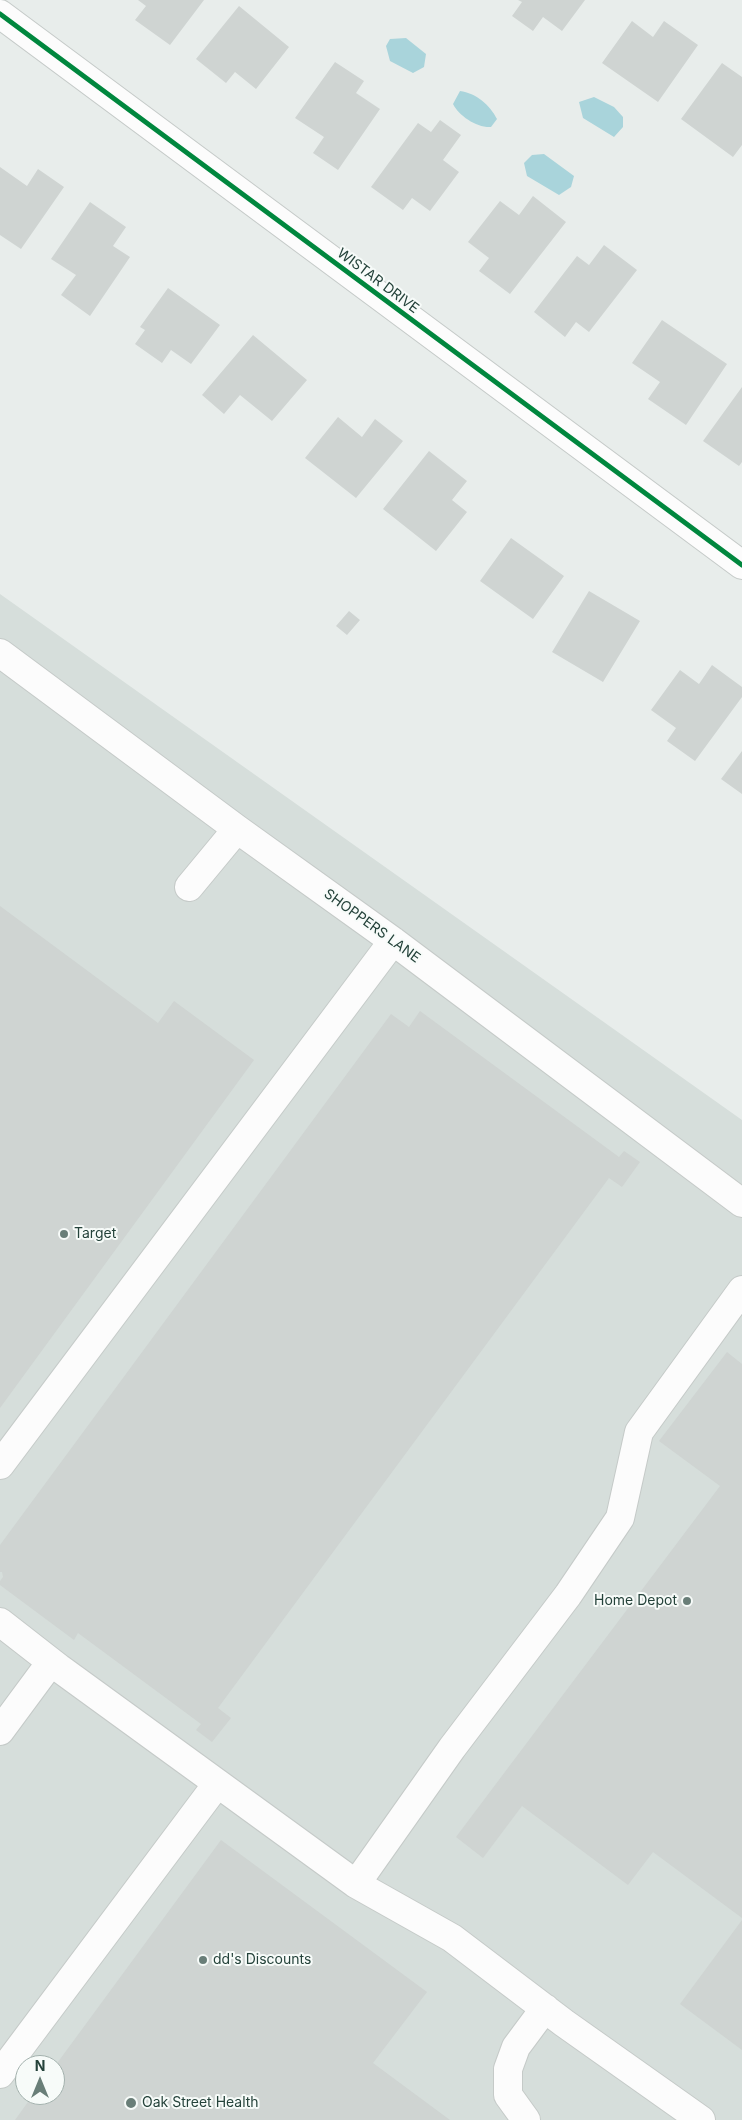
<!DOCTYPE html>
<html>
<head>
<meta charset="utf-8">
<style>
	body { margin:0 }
	#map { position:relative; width:742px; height:2120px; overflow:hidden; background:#e8edeb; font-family:Inter,sans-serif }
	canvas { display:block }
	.north { position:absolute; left:15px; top:2055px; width:50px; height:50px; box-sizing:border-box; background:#f7fbf9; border:1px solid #a3b1ad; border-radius:50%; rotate:0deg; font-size:14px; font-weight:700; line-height:20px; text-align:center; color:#24423a }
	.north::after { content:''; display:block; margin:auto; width:18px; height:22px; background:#697e78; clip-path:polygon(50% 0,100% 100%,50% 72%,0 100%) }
</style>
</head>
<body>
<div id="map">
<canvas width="742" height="2120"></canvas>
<div class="north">N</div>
</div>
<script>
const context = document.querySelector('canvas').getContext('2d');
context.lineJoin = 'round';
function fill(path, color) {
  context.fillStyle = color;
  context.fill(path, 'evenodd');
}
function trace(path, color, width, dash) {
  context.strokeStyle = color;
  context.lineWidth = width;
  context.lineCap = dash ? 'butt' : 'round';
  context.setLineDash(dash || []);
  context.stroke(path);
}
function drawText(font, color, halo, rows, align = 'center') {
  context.font = font + ' Inter,sans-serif';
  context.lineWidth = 4;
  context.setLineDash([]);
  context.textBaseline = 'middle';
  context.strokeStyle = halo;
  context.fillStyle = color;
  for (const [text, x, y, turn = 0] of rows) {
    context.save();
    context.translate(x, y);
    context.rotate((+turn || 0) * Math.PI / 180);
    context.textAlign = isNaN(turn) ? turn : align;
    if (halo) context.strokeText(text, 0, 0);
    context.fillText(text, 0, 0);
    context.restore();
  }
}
fill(new Path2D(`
	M0,594L742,1120V2120H0ZM25,2065H55V2095H25Z`), '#d6dedb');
fill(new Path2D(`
	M406,38L426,54L424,67L413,73L390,61L386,46L390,39Z
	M460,91C476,93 490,105 497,119L491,127C477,128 459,116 453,104Z
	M594,97L614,107L623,117V127L614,137L583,118L579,102Z
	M544,154L574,176L571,187L559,195L527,176L524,163L532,155Z`), '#a9d4db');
fill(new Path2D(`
	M138,0H204L170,45L135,20L146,6Z
	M518,0H585L562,31L543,17L533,31L512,16L522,2Z
	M239,6L289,47L256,89L235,72L226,83L196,59Z
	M632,21L653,37L664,21L698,45L658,102L602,63Z
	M335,62L364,81L356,93L380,109L338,170L313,153L324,137L295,118Z
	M722,63L742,77V145L733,157L681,119Z
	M440,120L461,135L443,160L459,172L430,211L412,198L403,210L371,187L418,123L431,132Z
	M0,167L27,186L38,169L64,187L21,249L0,235Z
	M533,196L566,222L510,294L479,271L489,258L468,242L500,201L519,215Z
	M90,202L126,227L113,246L130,257L90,316L61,295L76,275L51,259Z
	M604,245L637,270L589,332L576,322L565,337L534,312L577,256L589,265Z
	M168,288L220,325L191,364L171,350L162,363L135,344L145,330L140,327Z
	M662,320L727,364L686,425L648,399L660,382L632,363Z
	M253,335L307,380L272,421L240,395L224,414L202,395Z
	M742,387V462L739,466L703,441Z
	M338,417L362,437L375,419L403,441L356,498L305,458Z
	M429,451L467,481L452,500L467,512L436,551L383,509Z
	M511,538L564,576L533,619L480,581Z
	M589,591L640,621L603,682L552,652Z
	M349,611L360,620L347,635L336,626Z
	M712,665L742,687V697L695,761L667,741L676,728L651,710L680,670L699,684Z
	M742,751V794L721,779Z
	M0,906L158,1023L174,1001L254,1060L0,1408Z
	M420,1011L619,1157L624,1151L640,1162L622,1187L609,1178L218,1708L231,1718L212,1742L196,1730L201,1724L78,1633L74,1640L0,1585V1581L3,1577L2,1572H0V1545L391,1014L409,1027Z
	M727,1352L742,1364V1918L653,1852L628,1885L522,1806L483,1858L456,1837L720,1486L659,1441Z
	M221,1840L427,1992L373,2063L450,2120H15L33,2095H55V2066Z
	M742,1920V2050L680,2004Z`), '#cfd4d2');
const minor = new Path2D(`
	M0,14L742,565
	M0,653L237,829L393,941L742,1203
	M189,887L237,829
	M0,1465L393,941
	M0,1622L59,1668L356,1884L452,1938L564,2023L701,2120
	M0,1731L51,1662
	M356,1884L452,1748L568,1595L620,1518L639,1432L742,1290
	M0,2074L217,1784
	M526,2120L508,2095V2069L516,2047L545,2008`);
trace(minor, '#c5cac8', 30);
trace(minor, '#fcfcfc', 28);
trace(new Path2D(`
	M0,14L742,565`), '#00873e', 5);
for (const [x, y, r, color] of [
	[64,1234,5,"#697e78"],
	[687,1601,5,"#697e78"],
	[203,1960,5,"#697e78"],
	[131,2103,6,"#697e78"]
]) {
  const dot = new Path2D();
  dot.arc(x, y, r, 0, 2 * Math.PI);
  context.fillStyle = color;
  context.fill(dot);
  trace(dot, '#f7fbf9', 2);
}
drawText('14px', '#24423a', '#f7fbf9', [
	["WISTAR DRIVE",378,281,37],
	["SHOPPERS LANE",372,926,36]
]);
drawText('14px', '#24423a', '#f7fbf9', [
	["Target",74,1234],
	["Home Depot",677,1601,"right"],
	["dd's Discounts",213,1960],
	["Oak Street Health",142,2103]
], 'left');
</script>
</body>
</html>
